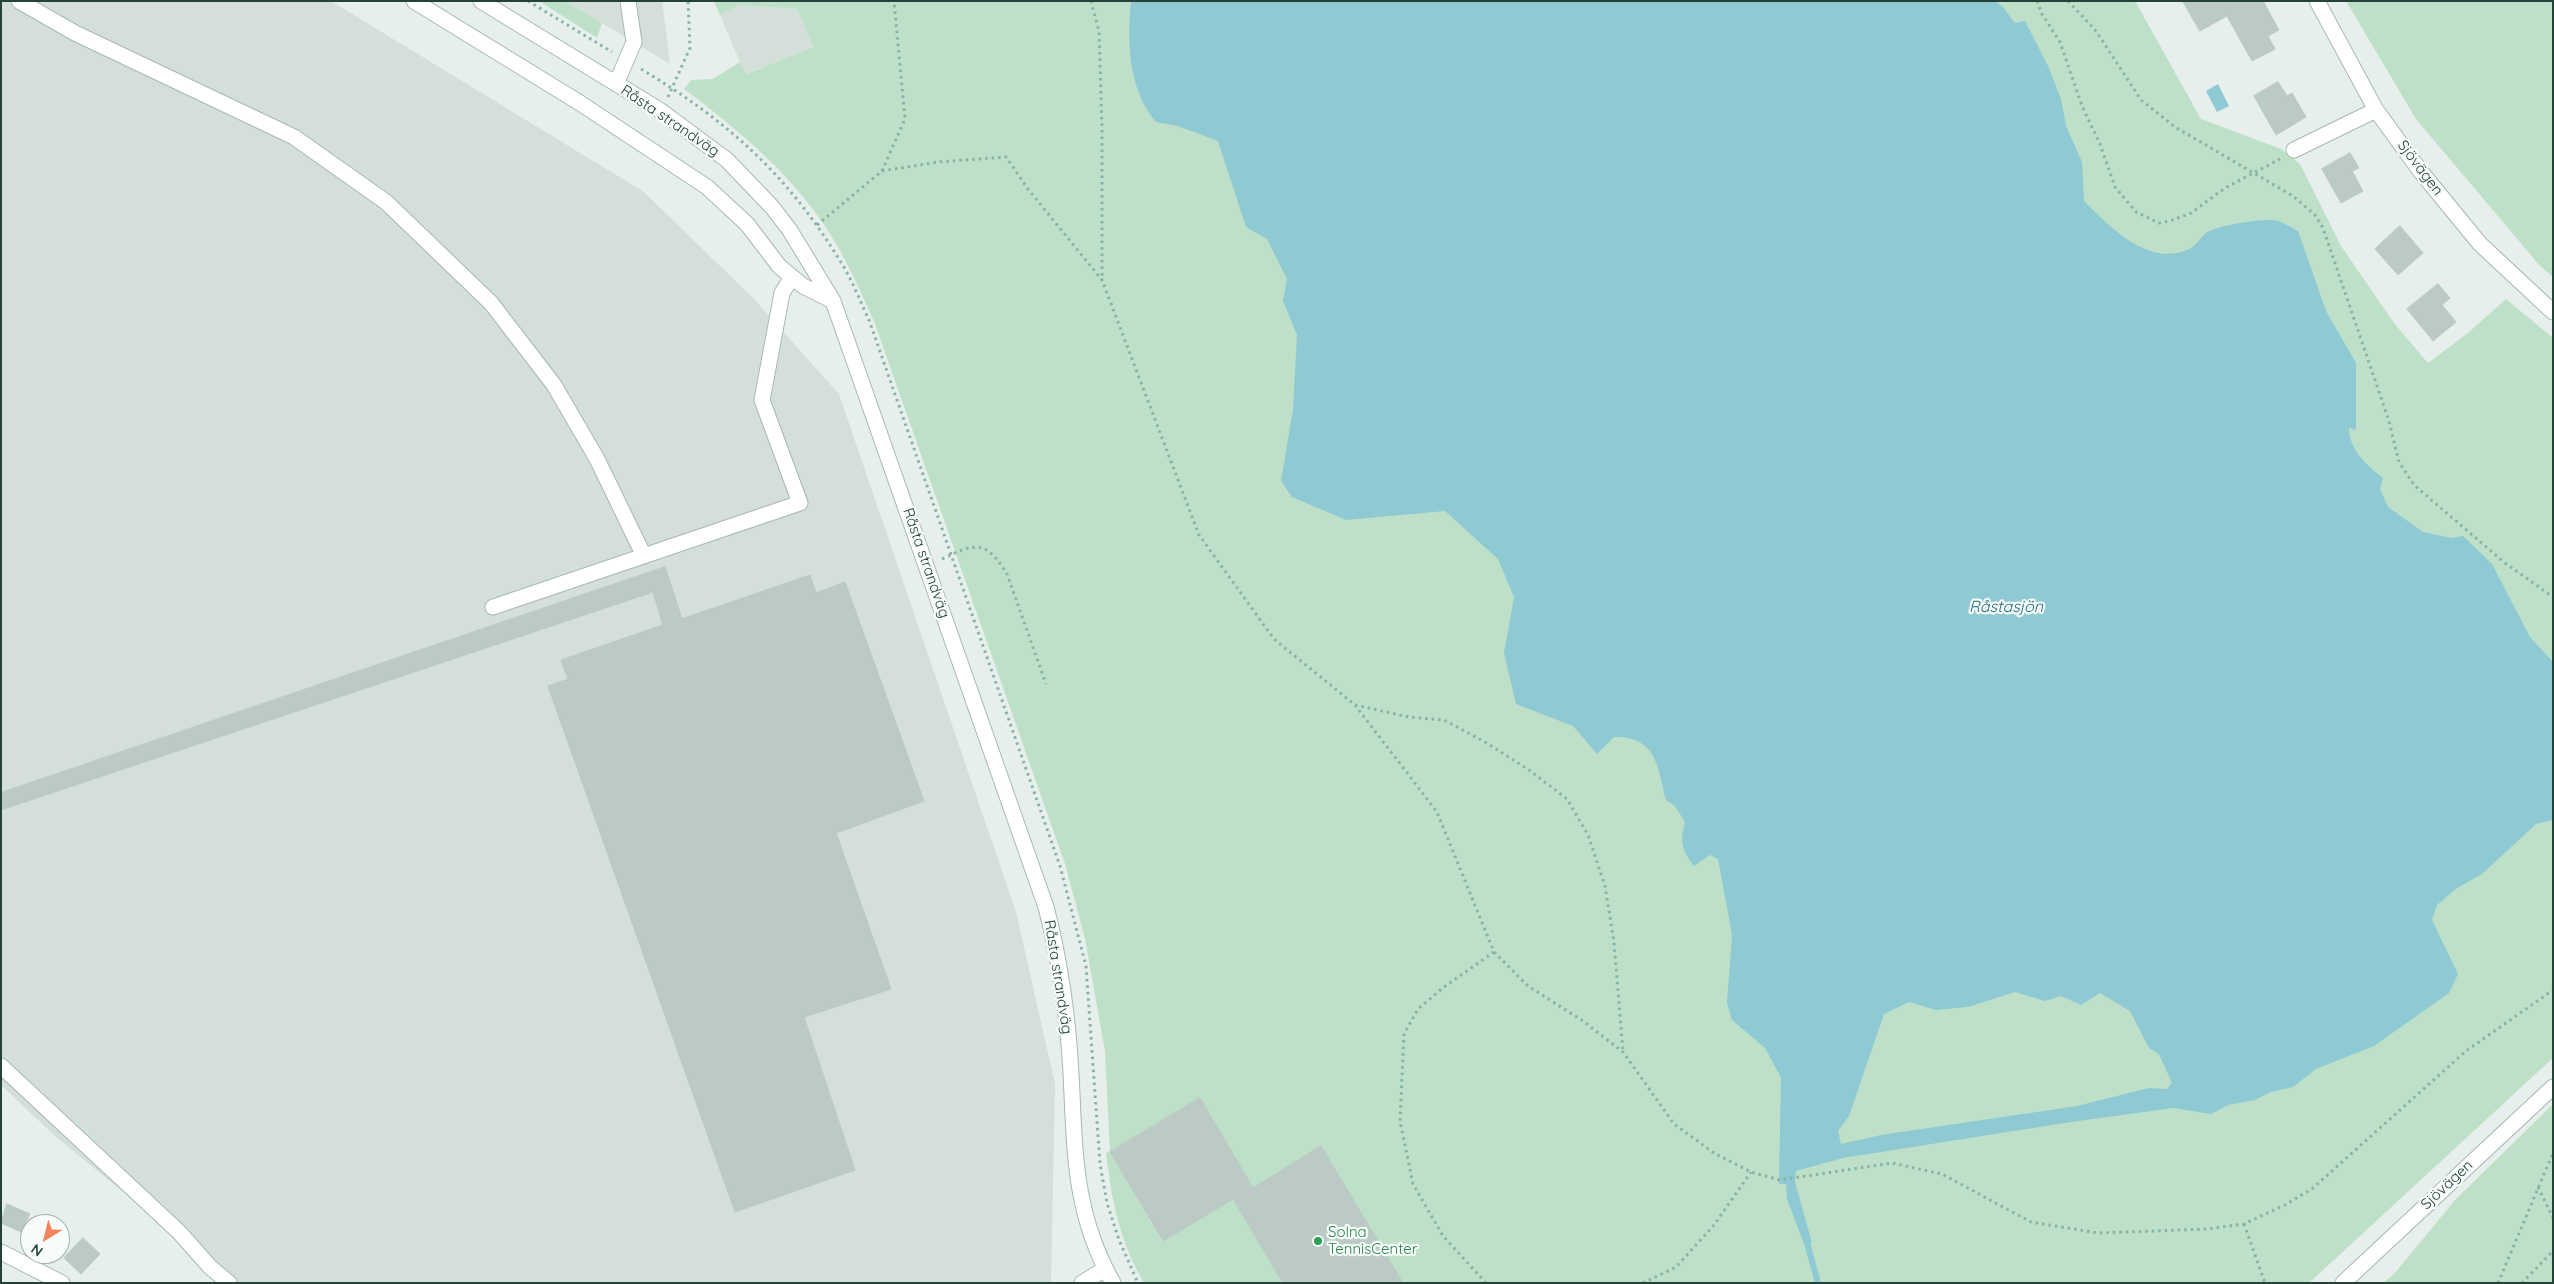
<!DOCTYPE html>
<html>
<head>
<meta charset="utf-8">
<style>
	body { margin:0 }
	#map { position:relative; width:2554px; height:1284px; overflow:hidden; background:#e6efeb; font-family:Quicksand,sans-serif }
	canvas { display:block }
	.frame { position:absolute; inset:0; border:2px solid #24423a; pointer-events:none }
	.north { position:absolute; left:20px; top:1214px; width:50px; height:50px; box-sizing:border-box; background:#f7fbf9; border:1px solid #a3b1ad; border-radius:50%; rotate:216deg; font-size:14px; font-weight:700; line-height:20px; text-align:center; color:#24423a }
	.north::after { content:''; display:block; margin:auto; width:18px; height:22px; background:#f4845f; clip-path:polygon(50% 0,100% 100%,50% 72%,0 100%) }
</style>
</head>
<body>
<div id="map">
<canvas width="2554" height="1284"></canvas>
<div class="frame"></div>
<div class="north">N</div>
</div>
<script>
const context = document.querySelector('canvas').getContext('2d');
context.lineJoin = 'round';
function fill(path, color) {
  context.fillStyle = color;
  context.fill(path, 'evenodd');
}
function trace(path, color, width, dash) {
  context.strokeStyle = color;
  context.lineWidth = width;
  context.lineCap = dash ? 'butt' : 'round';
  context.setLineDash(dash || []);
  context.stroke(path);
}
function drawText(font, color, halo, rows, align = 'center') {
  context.font = font + ' Quicksand,sans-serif';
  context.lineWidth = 4.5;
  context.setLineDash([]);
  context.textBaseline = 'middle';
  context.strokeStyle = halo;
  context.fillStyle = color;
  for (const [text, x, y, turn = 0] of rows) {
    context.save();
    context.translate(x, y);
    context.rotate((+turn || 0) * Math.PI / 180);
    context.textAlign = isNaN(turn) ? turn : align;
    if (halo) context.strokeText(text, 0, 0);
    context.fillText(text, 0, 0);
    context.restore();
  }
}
fill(new Path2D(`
	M1,1H331L644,192L753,298L839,394L1016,912L1055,1084L1051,1283H234L56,1137L1,1085Z
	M565,1H662L670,64L634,42Z
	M739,5L797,9L813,47L745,74L720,15Z`), '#d4dfda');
fill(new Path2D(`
	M539,1H565L602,23L597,38Z
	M714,1H2135L2201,119L2281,149L2300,164L2341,246L2394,323L2428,363L2468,333L2506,299L2553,338V1058L2309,1283H1403L1321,1147L1253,1188L1200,1099L1110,1152L1162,1241L1233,1199L1283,1283H1144C1119,1240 1112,1202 1106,1153L1110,1152L1105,1051L1085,939L1065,864L875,324C860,290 845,256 825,226C787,170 737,129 684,89L691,80L713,79L740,62L746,74L813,47L797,9L739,5L720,15Z
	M2346,1H2553V277L2540,266L2416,119Z
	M2553,1104V1283H2383L2395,1273L2455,1200Z`), '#bfe0c8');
fill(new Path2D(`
	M1131,1H1995L2002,6L2015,23L2025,21L2049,68L2061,99L2066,126L2082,162L2084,201C2110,227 2149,268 2189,249C2196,246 2200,238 2206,233C2217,225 2259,219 2273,220C2281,221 2291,227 2298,231L2326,311L2356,363V430L2349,428C2349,449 2367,466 2383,478L2380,489L2388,507L2423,532L2451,538L2463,536L2492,564L2530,637L2553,662V820L2536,824L2482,874L2457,888L2437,905L2432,920L2458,974L2449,993L2374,1046L2316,1069L2293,1087L2271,1092L2255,1100L2228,1105L2211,1114L2173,1108L2071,1122L1843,1158L1796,1171L1795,1182L1812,1243L1804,1244L1787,1199L1786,1184H1779L1781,1078L1765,1048L1732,1020L1727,1003L1732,935L1718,859L1710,855L1694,866C1681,849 1680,842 1685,822L1675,806L1666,800C1657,765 1657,737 1614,737L1597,754L1573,726L1516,704L1504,653L1514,597L1498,559L1445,511L1346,520L1292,497L1281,481L1293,409L1297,335L1283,301L1287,279L1267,239L1246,227L1218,141L1178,126L1156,122C1128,89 1127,42 1131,1ZM2015,992L2045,1001L2061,996L2081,1005L2100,993L2130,1011L2149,1048L2159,1054L2172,1083L2167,1089L2149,1088L2077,1106L1881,1135L1841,1144L1838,1131L1849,1116L1884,1014L1909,1002L1936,1010L1968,1007Z
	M2218,84L2229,106L2217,112L2206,91Z`), '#8ec9d4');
trace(new Path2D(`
	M1805,1236L1818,1283`), '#8ec9d4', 6);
const building = new Path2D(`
	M2183,1H2263L2279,30L2268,36L2275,49L2252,61L2227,16L2200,31Z
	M2278,82L2287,96L2292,93L2306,117L2276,135L2254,96Z
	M2350,153L2359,168L2352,171L2363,191L2341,203L2322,169Z
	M2400,226L2423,253L2398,275L2375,249Z
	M2438,284L2450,298L2442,305L2456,322L2433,341L2407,309Z
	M665,567L682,619L810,575L816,593L845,582L924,801L836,833L891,989L804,1017L855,1170L735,1212L548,686L568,679L561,660L663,625L653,592L1,810V793Z
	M1200,1098L1253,1188L1321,1146L1403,1283H1283L1233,1199L1163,1241L1110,1152Z
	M7,1204L30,1214L21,1232L1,1223Z
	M83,1238L100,1254L81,1274L64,1258Z`);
fill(building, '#bbcac4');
trace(building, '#b8c9c2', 1);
const minor = new Path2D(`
	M19,1L75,33L294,137L386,202L491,303L554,385L597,459L644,556
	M414,1L580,103L707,187L747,224L779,266L803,286L833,301
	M481,1L661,111L727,160L772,207L789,229L833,301L1046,907C1060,961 1068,1017 1071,1073C1075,1150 1073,1212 1113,1283
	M2317,1L2376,110L2421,172L2480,244L2553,312
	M616,84L634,42L628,1
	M2294,150L2376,110
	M493,607L800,503L762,400L782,293L792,277
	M1,1066L179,1232L210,1267L229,1283
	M1,1252L62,1283
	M1082,1283L1105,1269
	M2343,1283L2553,1087`);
trace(minor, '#a8b8b2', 17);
trace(new Path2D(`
	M528,1L612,52
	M1091,1L1099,31L1102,128V280
	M2037,1L2042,14L2060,42L2082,106L2100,144L2115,187L2136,212L2159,223L2170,221L2191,213L2225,188L2280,159
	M2068,1L2096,31L2141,100L2175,127L2293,196L2315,215L2323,228L2389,421L2399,462L2414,485L2505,563L2553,597
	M641,69C731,123 791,178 845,269C854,285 861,303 869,320L1060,866L1086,966L1100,1164L1107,1203L1119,1240L1138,1283
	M668,97L690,48L688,1
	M882,171L938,162L1006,157L1028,189L1102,280L1199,535L1274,639L1355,705L1437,812L1494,952L1528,986L1583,1021L1623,1052L1674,1124L1714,1153L1751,1172L1780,1180L1892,1163L1942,1174L2031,1222L2098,1233L2206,1229L2244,1224L2287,1204L2313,1188L2466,1051L2553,990
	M817,225L882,171L905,119L894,1
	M942,559C975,543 986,539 1007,574L1046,684
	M1355,705L1409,717L1444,720L1485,742L1529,770L1567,799L1588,835L1605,886L1614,942L1623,1052
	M2538,1187L2553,1218
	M2244,1224L2265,1283
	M1486,1283L1443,1236L1413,1184L1400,1121L1404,1034L1418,1009L1444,987L1494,952
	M1643,1283L1676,1267L1714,1225L1751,1172
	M2498,1283L2553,1153
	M2522,1283L2553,1251`), '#86b3a5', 3, [2.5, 4]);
trace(minor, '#fff', 15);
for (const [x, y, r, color] of [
	[1318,1241,5,"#2e9e5b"]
]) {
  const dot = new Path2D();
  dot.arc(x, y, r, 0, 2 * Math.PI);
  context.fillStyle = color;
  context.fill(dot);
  trace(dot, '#f7fbf9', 2);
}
drawText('15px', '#24423a', '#f7fbf9', [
	["Råsta strandväg",670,121,34],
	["Sjövägen",2420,168,53],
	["Råsta strandväg",926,563,71],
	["Råsta strandväg",1058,977,81],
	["Sjövägen",2447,1185,-43]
]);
drawText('15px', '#27864d', '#f7fbf9', [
	["Solna",1328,1232],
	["TennisCenter",1328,1249]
], 'left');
drawText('italic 16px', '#1c6f80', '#f7fbf9', [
	["Råstasjön",2006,607]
]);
</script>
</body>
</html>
